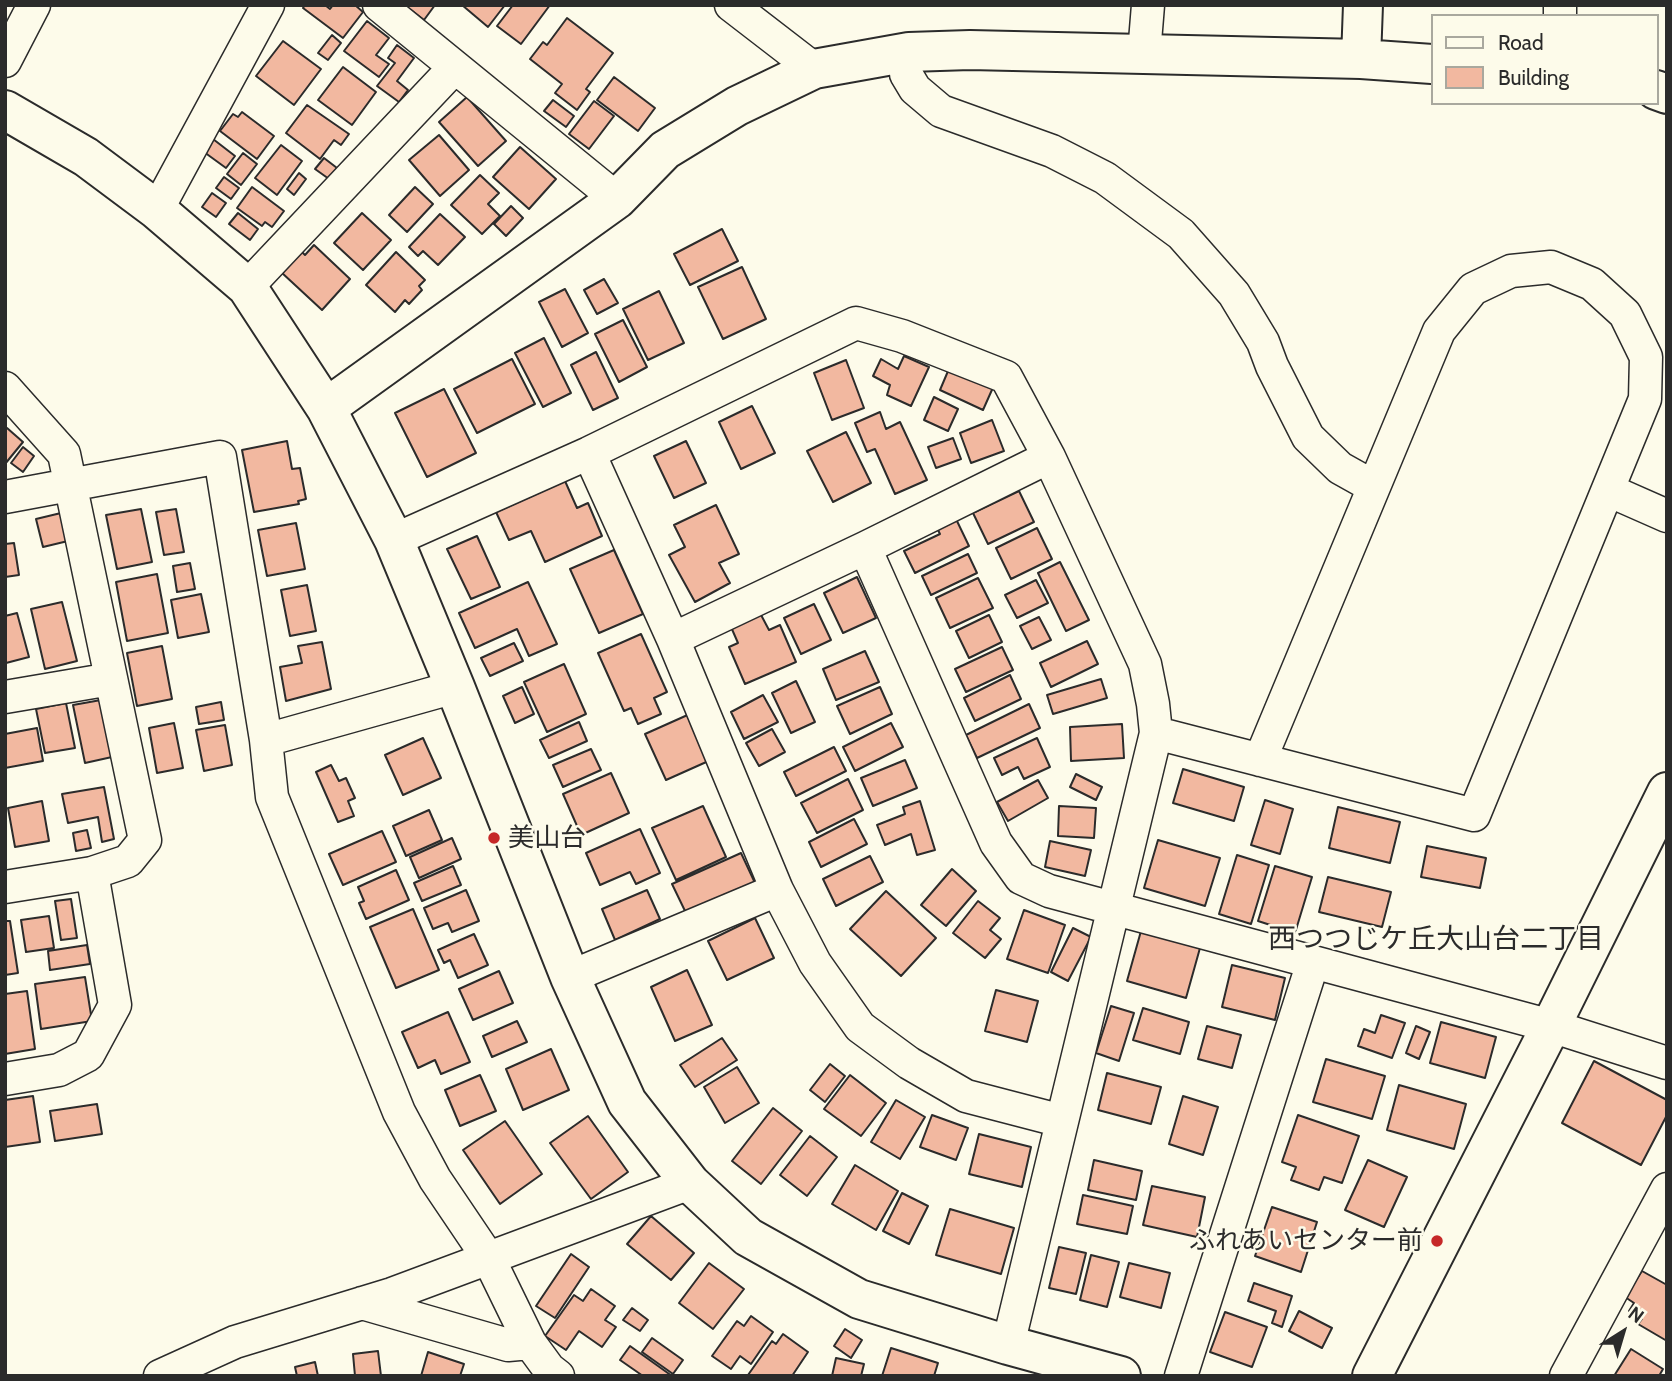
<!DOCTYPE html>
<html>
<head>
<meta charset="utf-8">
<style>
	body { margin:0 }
	#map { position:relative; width:1672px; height:1381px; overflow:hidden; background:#fdfbea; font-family:Cabin,sans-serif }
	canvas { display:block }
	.frame { position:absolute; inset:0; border:7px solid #2b2b2b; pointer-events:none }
	.legend { position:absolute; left:1431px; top:14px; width:228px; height:91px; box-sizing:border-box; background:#fdfbea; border:2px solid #a9a89e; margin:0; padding:9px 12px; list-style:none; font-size:21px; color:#2b2b2b }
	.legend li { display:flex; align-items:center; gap:14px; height:35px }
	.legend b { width:35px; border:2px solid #a9a89e }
	.north { position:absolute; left:1588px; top:1297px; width:70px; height:70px; -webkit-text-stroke:5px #fdfbea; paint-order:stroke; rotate:37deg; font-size:19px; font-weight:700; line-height:28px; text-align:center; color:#2b2b2b }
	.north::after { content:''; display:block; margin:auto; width:24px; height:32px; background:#2b2b2b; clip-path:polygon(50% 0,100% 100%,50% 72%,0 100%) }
</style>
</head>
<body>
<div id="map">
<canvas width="1672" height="1381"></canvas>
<div class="frame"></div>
<ul class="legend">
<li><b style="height:9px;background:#fdfbea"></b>Road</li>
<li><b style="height:19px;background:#f2b8a0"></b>Building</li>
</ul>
<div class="north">N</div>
</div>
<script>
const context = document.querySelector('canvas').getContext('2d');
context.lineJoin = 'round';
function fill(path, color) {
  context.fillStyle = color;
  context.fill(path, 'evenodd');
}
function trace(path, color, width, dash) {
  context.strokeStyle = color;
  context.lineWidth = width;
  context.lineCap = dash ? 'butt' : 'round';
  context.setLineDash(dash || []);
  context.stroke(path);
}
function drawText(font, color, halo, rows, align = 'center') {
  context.font = font + ' Cabin,"Noto Sans JP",sans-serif';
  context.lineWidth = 5;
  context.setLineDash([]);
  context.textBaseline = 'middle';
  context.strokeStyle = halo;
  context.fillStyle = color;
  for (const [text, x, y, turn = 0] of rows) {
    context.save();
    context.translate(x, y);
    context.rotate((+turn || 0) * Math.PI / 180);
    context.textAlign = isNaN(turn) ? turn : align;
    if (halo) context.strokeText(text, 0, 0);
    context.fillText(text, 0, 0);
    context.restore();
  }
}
const building = new Path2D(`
	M305,5H325L330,9L333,5H355L363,12L343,38L303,8Z
	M395,5H435L424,20L411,10L407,15Z
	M462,5H505L488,27Z
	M513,5H550L521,44L497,26Z
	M567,18L613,53L586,89L590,92L577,110L555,93L562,84L530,59L543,42L547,45Z
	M367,21L389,38L376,55L389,64L379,77L344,51Z
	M332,35L341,43L328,60L318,53Z
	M283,41L321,69L294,105L256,76Z
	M397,45L414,58L397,81L408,90L399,102L377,86L395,63L388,58Z
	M343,67L376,92L352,125L318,100Z
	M614,77L655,108L638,131L597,100Z
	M467,97L506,141L478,166L439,122Z
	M553,100L574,116L566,127L544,111Z
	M594,101L614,116L589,149L569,134Z
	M307,105L349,134L341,145L334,140L320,159L286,133Z
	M242,112L274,136L257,159L220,131L233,114L238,117Z
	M439,135L469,170L440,196L409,160Z
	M213,139L235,156L226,168L204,152Z
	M281,145L302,161L277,195L255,178Z
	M520,147L556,179L529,209L493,177Z
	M243,153L257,164L241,185L227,174Z
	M324,158L337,168L329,179L315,169Z
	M299,173L306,179L294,195L287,189Z
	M480,175L499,193L488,204L500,216L482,234L451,205Z
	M224,177L239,188L231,199L216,188Z
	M252,187L284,211L272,227L265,222L262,226L237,208Z
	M415,187L433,204L407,232L389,215Z
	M212,193L226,203L216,217L202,207Z
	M511,206L523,218L506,236L494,224Z
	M238,213L258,229L250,240L229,224Z
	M362,213L391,240L363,270L334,243Z
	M440,214L465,237L438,265L423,251L418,256L409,247Z
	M722,229L738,261L690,285L674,254Z
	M314,245L350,279L322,310L281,272L301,251L305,255Z
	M396,252L425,280L419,286L422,290L409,304L405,300L395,312L366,285Z
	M742,267L766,319L723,339L698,287Z
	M604,279L618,303L597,314L584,290Z
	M565,289L588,333L562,347L539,302Z
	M659,291L684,343L648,360L623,309Z
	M623,320L647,367L619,382L595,334Z
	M544,338L571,393L543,407L515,353Z
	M596,352L618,398L593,410L571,365Z
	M904,356L929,367L911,406L887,395L890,385L873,376L881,359L898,369Z
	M512,359L535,404L477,433L454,389Z
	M846,360L864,408L832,420L814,373Z
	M951,364L995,383L983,410L940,390Z
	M444,389L476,453L427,477L395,413Z
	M934,397L958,409L948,431L924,420Z
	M752,406L775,453L741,469L719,422Z
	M880,412L886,429L900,422L927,480L895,494L875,449L867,452L855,423Z
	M992,420L1004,451L971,463L960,433Z
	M7,428L23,442L5,464V430Z
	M846,432L871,483L833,502L807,451Z
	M953,438L961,459L936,468L928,447Z
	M287,441L292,469L300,468L306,499L298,501L299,504L254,512L242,450Z
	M686,441L706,483L674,498L654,456Z
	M23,447L34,456L23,472L11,463Z
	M565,481L577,508L588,503L602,536L545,562L531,531L509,540L496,512Z
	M1019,491L1034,522L988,544L973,513Z
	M716,505L739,554L719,563L730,583L695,602L669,555L685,547L674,525Z
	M141,509L152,562L117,569L106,515Z
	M176,509L184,552L164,555L156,512Z
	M61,513L68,541L43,547L36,519Z
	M956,519L969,546L915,573L904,551L940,534L937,528Z
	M296,523L305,569L267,576L258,530Z
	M1037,528L1052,559L1011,579L996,548Z
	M477,536L500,587L471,599L447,549Z
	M14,543L19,575L5,577V544Z
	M614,550L643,614L599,633L570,569Z
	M968,554L977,573L931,595L922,576Z
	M1060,562L1089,620L1066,631L1038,573Z
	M190,563L195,589L177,592L173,566Z
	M157,574L168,633L127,641L116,582Z
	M857,577L876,618L843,633L824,593Z
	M978,578L993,608L950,628L936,598Z
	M1036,580L1048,603L1017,618L1005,595Z
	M528,582L557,644L529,656L517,629L475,648L459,613Z
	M307,585L316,631L290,636L281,590Z
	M201,594L209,632L178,638L171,600Z
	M62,602L77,661L45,669L31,609Z
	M814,604L831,640L801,654L784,618Z
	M17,613L29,657L6,663L5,616Z
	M760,613L769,630L780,625L796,662L745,684L729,647L738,643L731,627Z
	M989,615L1002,642L969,658L956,631Z
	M1039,617L1051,640L1032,649L1020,626Z
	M641,634L667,692L654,698L661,714L638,724L631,708L624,711L598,653Z
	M1087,641L1098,664L1051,687L1040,663Z
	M322,642L331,689L286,701L280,667L302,663L298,646Z
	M514,643L523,661L490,676L481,658Z
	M162,646L172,699L137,706L127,653Z
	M1002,647L1013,670L966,692L955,669Z
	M865,651L879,682L836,700L823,669Z
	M564,664L586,714L547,732L524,682Z
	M1010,675L1021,699L975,721L964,698Z
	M1101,679L1107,698L1053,714L1047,695Z
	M796,681L815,722L791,733L772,693Z
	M522,687L534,714L515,723L503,696Z
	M880,687L892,714L850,734L837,706Z
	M763,695L778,722L744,739L731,712Z
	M101,700L112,757L85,763L73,705Z
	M221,702L224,720L199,724L196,707Z
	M66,703L75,748L45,753L36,709Z
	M1029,704L1040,728L977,758L966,735Z
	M692,713L713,759L666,780L645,734Z
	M579,722L587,741L549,758L540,740Z
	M174,723L183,768L157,773L149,728Z
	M891,723L903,747L855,771L843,747Z
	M1122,724L1124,758L1071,761L1070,727Z
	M225,725L232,765L204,771L196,730Z
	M37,728L43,761L5,768V734Z
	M772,729L785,752L759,766L746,743Z
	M423,738L441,778L403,795L385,755Z
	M1037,738L1050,767L1024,779L1018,767L1002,775L994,758Z
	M834,747L846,771L796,796L784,772Z
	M591,749L601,770L563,787L553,765Z
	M905,760L917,788L873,806L861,778Z
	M331,765L339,781L346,778L355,798L348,801L354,816L338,822L316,772Z
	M1183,769L1244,787L1234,821L1173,803Z
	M611,773L629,813L581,835L563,794Z
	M1076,774L1102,787L1096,800L1070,787Z
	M848,779L863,810L817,833L801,803Z
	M1038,780L1048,798L1008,821L997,802Z
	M104,787L114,839L102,842L98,817L68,823L62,794Z
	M1265,800L1293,809L1280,854L1251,845Z
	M42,801L49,841L15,847L8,808Z
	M920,801L935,850L917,855L911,834L885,845L877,825L905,814L903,807Z
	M703,806L726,857L676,880L652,828Z
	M1059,806L1096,808L1094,838L1058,836Z
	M1338,807L1400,822L1390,863L1329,848Z
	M429,810L442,840L406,856L393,826Z
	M854,819L867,844L821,867L809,842Z
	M640,829L660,873L636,884L630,872L600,885L586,853Z
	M87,830L91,848L76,851L73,833Z
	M382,831L396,862L343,885L329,854Z
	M452,838L461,859L419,878L410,857Z
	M1158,840L1220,858L1205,906L1144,888Z
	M1050,841L1091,850L1085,876L1045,867Z
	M1427,846L1486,858L1480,888L1421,877Z
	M741,853L755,883L686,913L672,884Z
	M1237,855L1269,865L1251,924L1219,914Z
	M870,856L883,882L836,906L823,879Z
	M453,866L461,885L422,901L414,883Z
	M1275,866L1312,877L1295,933L1258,921Z
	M952,869L976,891L946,926L921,905Z
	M396,870L409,900L366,919L359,903L364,901L358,887Z
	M1328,877L1391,892L1382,927L1319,912Z
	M466,890L479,921L452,932L448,923L433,929L424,908Z
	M647,890L660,919L615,940L602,909Z
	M886,891L936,938L901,976L850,929Z
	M71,899L77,938L61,940L55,901Z
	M978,901L1000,918L990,930L1001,939L985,958L953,933Z
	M413,909L439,970L396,988L370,927Z
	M1024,910L1065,925L1048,973L1007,959Z
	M49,916L54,948L26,952L21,920Z
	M755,918L774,958L727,980L708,941Z
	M5,921H10L18,973L5,975Z
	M1073,928L1091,937L1068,981L1051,972Z
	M1141,931L1200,948L1186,998L1127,981Z
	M474,934L488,965L458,978L450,960L444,963L438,950Z
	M87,945L90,964L50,970L48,951Z
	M1232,965L1285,978L1275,1020L1222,1007Z
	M687,970L712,1025L675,1041L651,987Z
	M499,971L513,1003L473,1020L459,989Z
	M85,977L92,1021L41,1029L35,984Z
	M996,990L1038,1001L1027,1042L985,1031Z
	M27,991L35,1049L5,1054V994Z
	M1111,1006L1134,1013L1119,1061L1096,1053Z
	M1143,1008L1189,1022L1180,1054L1133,1040Z
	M448,1012L470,1062L441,1074L435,1060L418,1068L402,1032Z
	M1381,1015L1405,1023L1392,1058L1358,1046L1364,1029L1375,1033Z
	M517,1021L527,1042L492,1057L483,1036Z
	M1441,1022L1496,1037L1485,1078L1430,1063Z
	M1207,1026L1241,1035L1232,1068L1198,1059Z
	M1416,1026L1430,1032L1419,1059L1406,1053Z
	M722,1038L737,1060L695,1087L680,1065Z
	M551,1049L569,1090L523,1110L506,1069Z
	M1326,1059L1385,1076L1372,1119L1313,1102Z
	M1594,1061L1667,1100V1115L1641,1165L1562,1123Z
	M830,1064L845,1076L825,1102L810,1090Z
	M737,1067L759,1103L725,1123L704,1087Z
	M1107,1073L1161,1087L1151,1124L1098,1110Z
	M480,1075L496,1111L460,1126L445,1090Z
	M850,1075L886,1103L861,1136L824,1109Z
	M1399,1085L1466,1104L1454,1149L1387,1130Z
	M33,1096L40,1142L5,1147V1100Z
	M1183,1096L1218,1107L1203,1155L1169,1144Z
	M896,1100L925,1117L900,1159L871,1142Z
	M97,1104L102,1134L55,1141L50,1111Z
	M773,1108L802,1131L761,1184L732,1161Z
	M932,1115L968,1128L956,1160L920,1147Z
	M1298,1115L1359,1136L1342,1183L1324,1177L1319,1190L1291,1180L1296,1167L1282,1162Z
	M588,1116L628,1172L591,1199L550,1143Z
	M505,1121L542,1174L500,1204L463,1150Z
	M979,1134L1031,1147L1022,1187L969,1174Z
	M810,1136L837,1157L807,1196L780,1175Z
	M1094,1160L1142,1171L1136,1200L1088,1190Z
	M1368,1160L1407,1177L1384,1227L1345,1210Z
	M855,1165L898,1191L876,1230L832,1204Z
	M1152,1186L1205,1197L1197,1237L1143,1225Z
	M902,1193L928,1206L909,1244L883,1231Z
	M1083,1195L1133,1206L1127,1234L1077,1224Z
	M1272,1207L1317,1222L1301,1272L1255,1256Z
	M950,1209L1014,1228L1001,1274L936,1255Z
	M651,1216L694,1253L671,1280L627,1244Z
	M1059,1247L1086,1253L1076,1294L1049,1288Z
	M571,1254L589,1267L555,1318L536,1306Z
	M1091,1255L1119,1262L1107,1307L1080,1300Z
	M709,1263L744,1289L713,1329L679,1303Z
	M1129,1263L1170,1273L1161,1308L1120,1297Z
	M1642,1271L1667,1285V1341L1638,1324L1642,1319L1629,1311L1634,1303L1625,1297Z
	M1254,1283L1292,1296L1282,1327L1272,1323L1276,1311L1248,1301Z
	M591,1289L615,1306L605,1320L616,1327L602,1347L579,1331L566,1350L545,1336L574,1295L583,1301Z
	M632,1308L648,1320L640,1331L623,1320Z
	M1299,1311L1332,1328L1322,1348L1289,1331Z
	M1225,1312L1267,1327L1252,1367L1210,1352Z
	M751,1316L773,1332L751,1364L740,1356L731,1369L712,1356L737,1321L744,1326Z
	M845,1329L862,1340L851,1358L834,1346Z
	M783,1334L808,1352L792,1376L748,1375L772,1341L776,1344Z
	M652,1338L683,1360L673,1374L642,1352Z
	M630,1346L672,1376H643L620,1360Z
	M891,1348L938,1363L934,1376H882Z
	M1631,1349L1663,1369L1659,1376H1614Z
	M378,1351L381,1376H355L353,1354Z
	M428,1352L464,1364L460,1376H421Z
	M836,1358L864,1364L861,1376H832Z
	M315,1362L318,1376H297L295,1367Z`);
fill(building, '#f2b8a0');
trace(building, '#2b2b2b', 2);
const minor = new Path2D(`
	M379,5L617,199
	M731,5L814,69
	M1560,16V5
	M909,52L906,74L915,89L941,111L1052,151L1105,178L1181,234L1234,294L1263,342L1272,366L1308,437L1340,468L1374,487
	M1144,54L1148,5
	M5,61L34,5
	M157,210L268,5
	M247,287L454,68
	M5,388L64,454L145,840L128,861L92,873L5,887
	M589,453L673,639L777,890L815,963L860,1027L909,1063L966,1096L1062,1121
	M1608,490L1667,516
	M5,497L220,457L266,740L272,797L399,1112L435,1179L489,1259L530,1343L549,1369L558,1376
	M394,540L589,453L856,323L902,336L1006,377L1049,457L1145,664L1153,704L1156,733L1008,1345
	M865,548L996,843L1021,878L1049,891L1551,1026L1667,1063
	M673,639L865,548L1049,457
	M5,697L111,679
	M1156,733L1474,815L1645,399L1646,357L1625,314L1592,284L1551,267L1511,271L1473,289L1439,331L1260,760
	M266,740L455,687
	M570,977L777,890
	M5,1079L59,1070L88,1055L115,1005L92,873
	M362,1303L508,1345L530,1343
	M160,1376L235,1342L392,1294L690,1183
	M1181,1376L1313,962
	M1566,1376L1667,1189`);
const tertiary = new Path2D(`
	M1361,59L1363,5
	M1656,90L1667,94
	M5,110L86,157L157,210L247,287L326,408L394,540L455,687L570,977L627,1102L690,1183L748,1237L859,1299L1008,1345L1121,1376
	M326,408L617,199L665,150L737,106L814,69L909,52L970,50L1361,59L1432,64
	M1372,1376L1551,1026L1667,792`);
trace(minor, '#2b2b2b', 35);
trace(tertiary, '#2b2b2b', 42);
trace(minor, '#fdfbea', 32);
trace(tertiary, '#fdfbea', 38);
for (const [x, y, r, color] of [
	[494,838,7,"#c62828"],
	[1437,1241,7,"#c62828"]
]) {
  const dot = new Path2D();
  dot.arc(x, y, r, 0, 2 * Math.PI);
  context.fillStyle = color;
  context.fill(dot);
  trace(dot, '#fdfbea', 2.5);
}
drawText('26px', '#2b2b2b', '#fdfbea', [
	["美山台",508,838],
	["ふれあいセンター前",1423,1241,"right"]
], 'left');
drawText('28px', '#2b2b2b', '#fdfbea', [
	["西つつじケ丘大山台二丁目",1436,940]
]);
</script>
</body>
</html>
